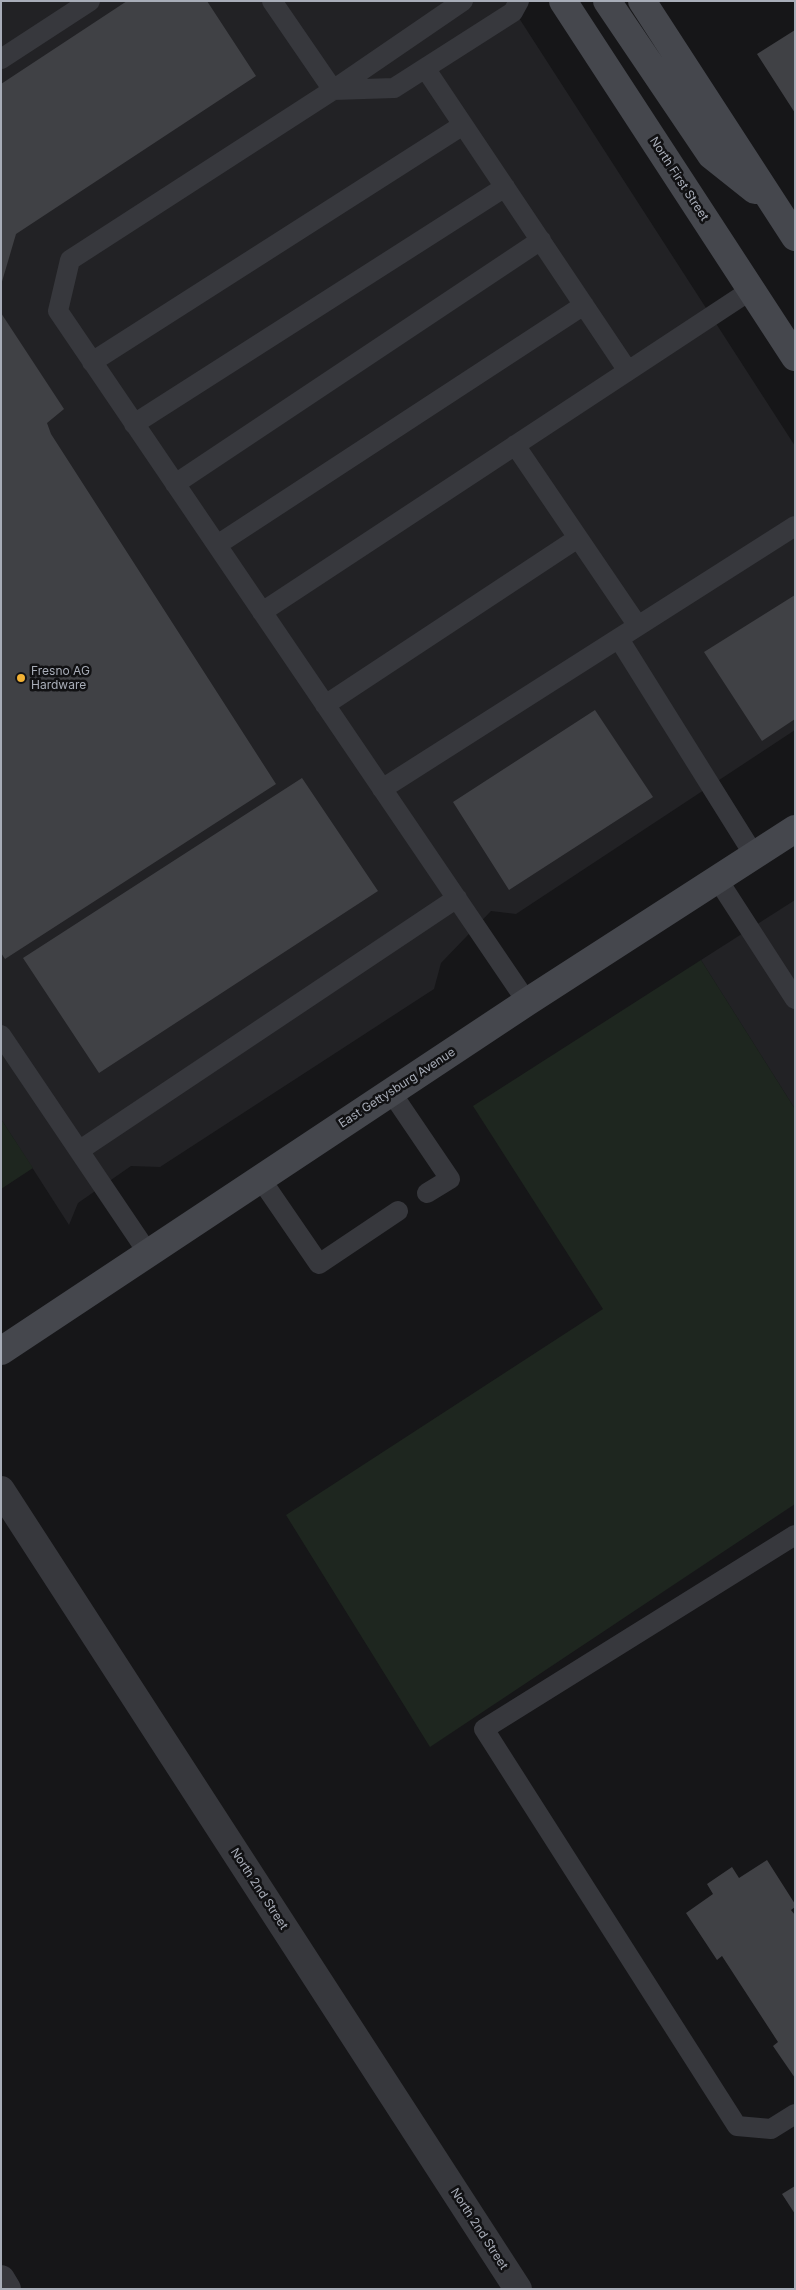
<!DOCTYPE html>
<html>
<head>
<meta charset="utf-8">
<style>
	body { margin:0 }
	#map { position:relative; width:796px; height:2290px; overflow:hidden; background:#161618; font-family:Inter,sans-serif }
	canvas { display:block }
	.frame { position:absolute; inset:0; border:2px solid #a8adb8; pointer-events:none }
</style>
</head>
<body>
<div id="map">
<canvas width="796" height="2290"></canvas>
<div class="frame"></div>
</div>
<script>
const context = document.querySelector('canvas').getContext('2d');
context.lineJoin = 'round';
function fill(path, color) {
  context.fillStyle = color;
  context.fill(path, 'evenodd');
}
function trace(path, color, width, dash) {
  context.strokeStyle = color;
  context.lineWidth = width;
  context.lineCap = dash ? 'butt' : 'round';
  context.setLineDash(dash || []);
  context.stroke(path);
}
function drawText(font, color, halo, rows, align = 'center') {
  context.font = font + ' Inter,sans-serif';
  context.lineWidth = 5;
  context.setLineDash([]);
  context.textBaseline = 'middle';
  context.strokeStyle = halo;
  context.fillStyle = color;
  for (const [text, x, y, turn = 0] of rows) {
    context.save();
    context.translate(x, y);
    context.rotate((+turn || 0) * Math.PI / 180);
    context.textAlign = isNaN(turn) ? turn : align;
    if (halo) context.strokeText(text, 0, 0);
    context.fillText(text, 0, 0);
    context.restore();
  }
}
fill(new Path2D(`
	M1,1H508L795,446V730L516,914L491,911L441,963L434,989L160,1167L131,1166L78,1203L69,1225L1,1119Z
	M795,900V1109L701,960Z`), '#222225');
fill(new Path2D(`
	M701,960L795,1109V1504L430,1747L286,1515L603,1309L473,1106Z
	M1,1119L33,1168L1,1189Z`), '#1e261f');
fill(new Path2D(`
	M127,1H207L256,76L16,234L1,285V84Z
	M795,30V113L757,54Z
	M1,313L64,409L47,423L51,434L276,784L5,959L1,953Z
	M795,595V719L762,741L704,652Z
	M595,710L653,797L509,890L453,802Z
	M302,778L378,891L99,1073L23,958Z
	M767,1860L795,1904V1907L791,1910L795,1915V2078L773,2046L778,2042L722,1956L717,1960L686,1913L713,1894L707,1884L732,1867L739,1878Z
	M795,2186V2214L782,2194Z`), '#404145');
trace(new Path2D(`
	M272,1L333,90L70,260L58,311L527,1002
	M463,1L333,90L394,88L513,12L519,1
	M1,59L90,1
	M425,68L628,371
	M92,362L463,125
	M134,424L505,187
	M515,445L638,626
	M175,484L541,240
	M217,545L584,305
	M262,612L751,290
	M619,639L754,855
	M325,705L578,538
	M382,789L795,526
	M718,880L795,999
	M1,1035L148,1253
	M391,1092L450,1179L427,1193
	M80,1150L457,898
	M260,1178L319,1264L398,1211
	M795,1535L484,1729L737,2126L771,2129L795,2114`), '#37383d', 20);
trace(new Path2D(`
	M1,1490L518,2289
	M1,2279L7,2289`), '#37383d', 28);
trace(new Path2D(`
	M563,1L795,357
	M607,1L711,155L755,190
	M642,1L795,237
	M1,1351L527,1002L795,829`), '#45474d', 28);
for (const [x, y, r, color] of [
	[21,678,5,"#f2b134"]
]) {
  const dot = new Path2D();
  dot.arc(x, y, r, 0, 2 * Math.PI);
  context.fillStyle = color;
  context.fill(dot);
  trace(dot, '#111113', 2);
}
drawText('12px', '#a8adb8', '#111113', [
	["North First Street",679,179,57],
	["East Gettysburg Avenue",397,1088,-33],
	["North 2nd Street",259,1889,57],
	["North 2nd Street",479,2229,57]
]);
drawText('12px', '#a8adb8', '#111113', [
	["Fresno AG",31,671],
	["Hardware",31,685]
], 'left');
</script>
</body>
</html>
